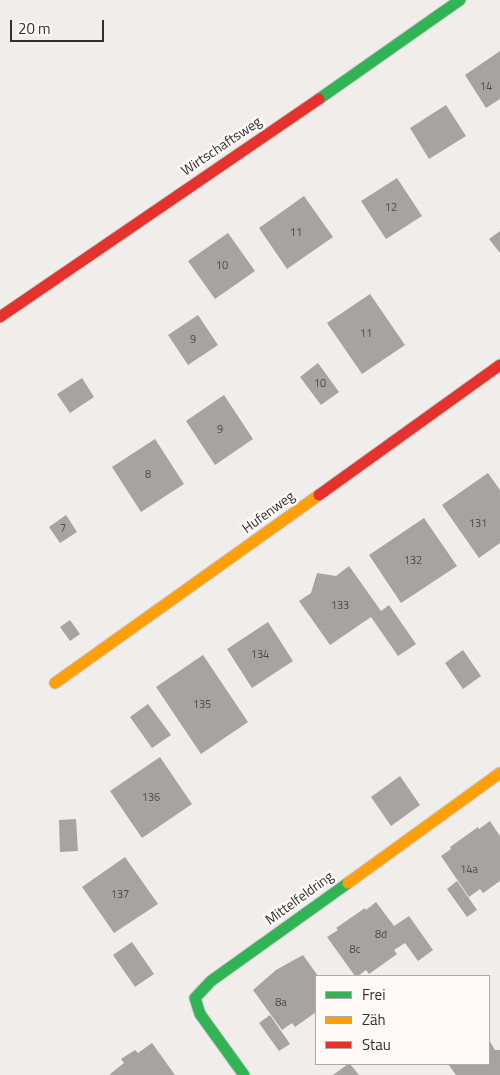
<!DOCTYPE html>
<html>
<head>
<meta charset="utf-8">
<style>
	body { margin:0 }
	#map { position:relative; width:500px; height:1075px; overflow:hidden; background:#f0edeb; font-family:"Titillium Web",sans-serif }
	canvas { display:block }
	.legend { position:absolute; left:315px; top:975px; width:175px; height:90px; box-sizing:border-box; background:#fffaf7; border:1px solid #ada9a6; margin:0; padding:6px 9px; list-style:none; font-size:15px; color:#312f2d }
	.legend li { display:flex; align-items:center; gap:10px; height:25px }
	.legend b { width:25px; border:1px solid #ada9a6 }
	.scale { position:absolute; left:10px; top:20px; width:94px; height:22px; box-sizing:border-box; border:2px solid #312f2d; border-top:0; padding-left:6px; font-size:15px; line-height:18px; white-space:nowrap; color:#312f2d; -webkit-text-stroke:4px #fffaf7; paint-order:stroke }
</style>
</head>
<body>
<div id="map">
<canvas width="500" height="1075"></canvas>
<ul class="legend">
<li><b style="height:6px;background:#30b455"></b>Frei</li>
<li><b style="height:6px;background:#ff9f0a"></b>Zäh</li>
<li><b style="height:6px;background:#e5322d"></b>Stau</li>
</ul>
<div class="scale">20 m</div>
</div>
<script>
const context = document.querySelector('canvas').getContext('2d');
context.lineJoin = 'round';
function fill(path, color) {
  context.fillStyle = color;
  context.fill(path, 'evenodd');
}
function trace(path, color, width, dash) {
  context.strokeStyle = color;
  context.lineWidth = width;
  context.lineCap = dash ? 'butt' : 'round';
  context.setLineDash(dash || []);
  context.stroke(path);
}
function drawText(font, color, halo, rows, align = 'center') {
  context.font = font + ' "Titillium Web",sans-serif';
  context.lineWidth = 5;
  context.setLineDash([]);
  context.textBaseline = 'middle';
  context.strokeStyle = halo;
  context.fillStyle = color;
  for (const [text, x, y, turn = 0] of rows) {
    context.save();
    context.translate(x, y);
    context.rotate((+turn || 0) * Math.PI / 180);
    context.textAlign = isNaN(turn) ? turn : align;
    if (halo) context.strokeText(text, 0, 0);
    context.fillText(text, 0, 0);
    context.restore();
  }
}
fill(new Path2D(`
	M500,51V99L486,108L465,75Z
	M446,105L466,136L429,159L410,128Z
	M397,178L422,216L386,239L361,201Z
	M304,196L333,237L287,269L259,228Z
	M500,231V253L489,239Z
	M228,233L255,271L215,299L188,261Z
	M370,294L405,345L362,374L327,323Z
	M198,315L218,345L188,365L168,335Z
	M318,363L339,392L321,405L300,377Z
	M82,378L94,397L70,413L57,394Z
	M224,395L253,439L215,465L186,421Z
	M155,439L184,484L141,512L112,467Z
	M488,473L500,490V543L479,558L442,505Z
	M66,515L77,532L60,543L49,527Z
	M424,518L457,566L401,603L369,555Z
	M349,566L381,611L389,605L416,644L398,656L371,617L330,645L299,601L311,593L317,573L336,576Z
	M70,620L80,634L70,641L60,627Z
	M268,622L293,661L252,688L227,649Z
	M463,650L481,676L463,689L445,663Z
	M203,655L248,722L201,754L156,687Z
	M148,704L171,735L152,748L130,717Z
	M160,757L192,804L142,838L110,791Z
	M400,776L420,805L391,826L371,797Z
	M76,819L78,851L60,852L59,820Z
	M490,821L500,836V881L483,893L480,889L469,897L441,856L451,849L450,847L478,827L479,829Z
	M125,857L158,904L114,933L82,887Z
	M457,881L477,910L467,917L447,889Z
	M376,902L394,926L409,916L433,950L418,961L405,943L394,950L397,954L369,974L366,970L358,976H355L327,937L338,930L336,928L365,908L366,910Z
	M132,942L154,974L135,987L113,955Z
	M303,955L318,976H316V1012L295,1027L292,1023L282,1030L253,990L276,970Z
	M270,1015L290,1044L279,1051L259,1023Z
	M489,1040L495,1050H500V1075H456L448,1064H489Z
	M152,1043L175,1075H111L110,1074L124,1063L121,1059L135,1050L138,1053Z
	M348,1064H350L359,1075H333Z`), '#a6a3a2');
const fast = new Path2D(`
	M319,99L460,0
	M244,1075L200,1014L195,998L211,981L348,883`);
const slow = new Path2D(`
	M55,683L319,495
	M348,883L500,773`);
const jam = new Path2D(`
	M0,317L319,99
	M319,495L500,365`);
trace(fast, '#cccac8', 13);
trace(slow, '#cccac8', 13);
trace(jam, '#cccac8', 13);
trace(fast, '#30b455', 11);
trace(slow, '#ff9f0a', 11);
trace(jam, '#e5322d', 11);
drawText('11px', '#4e4c4a', null, [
	["14",486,87],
	["12",391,208],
	["11",296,233],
	["10",222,266],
	["11",366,334],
	["9",193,340],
	["10",320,384],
	["9",220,430],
	["8",148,475],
	["131",478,524],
	["7",63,529],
	["132",413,561],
	["133",340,606],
	["134",260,655],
	["135",202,705],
	["136",151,798],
	["14a",469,870],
	["137",120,895],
	["8d",381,935],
	["8c",355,950],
	["8a",281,1003]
]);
drawText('14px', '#312f2d', '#fffaf7', [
	["Wirtschaftsweg",222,147,-34],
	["Hufenweg",269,513,-36],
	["Mittelfeldring",300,899,-36]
]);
</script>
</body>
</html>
